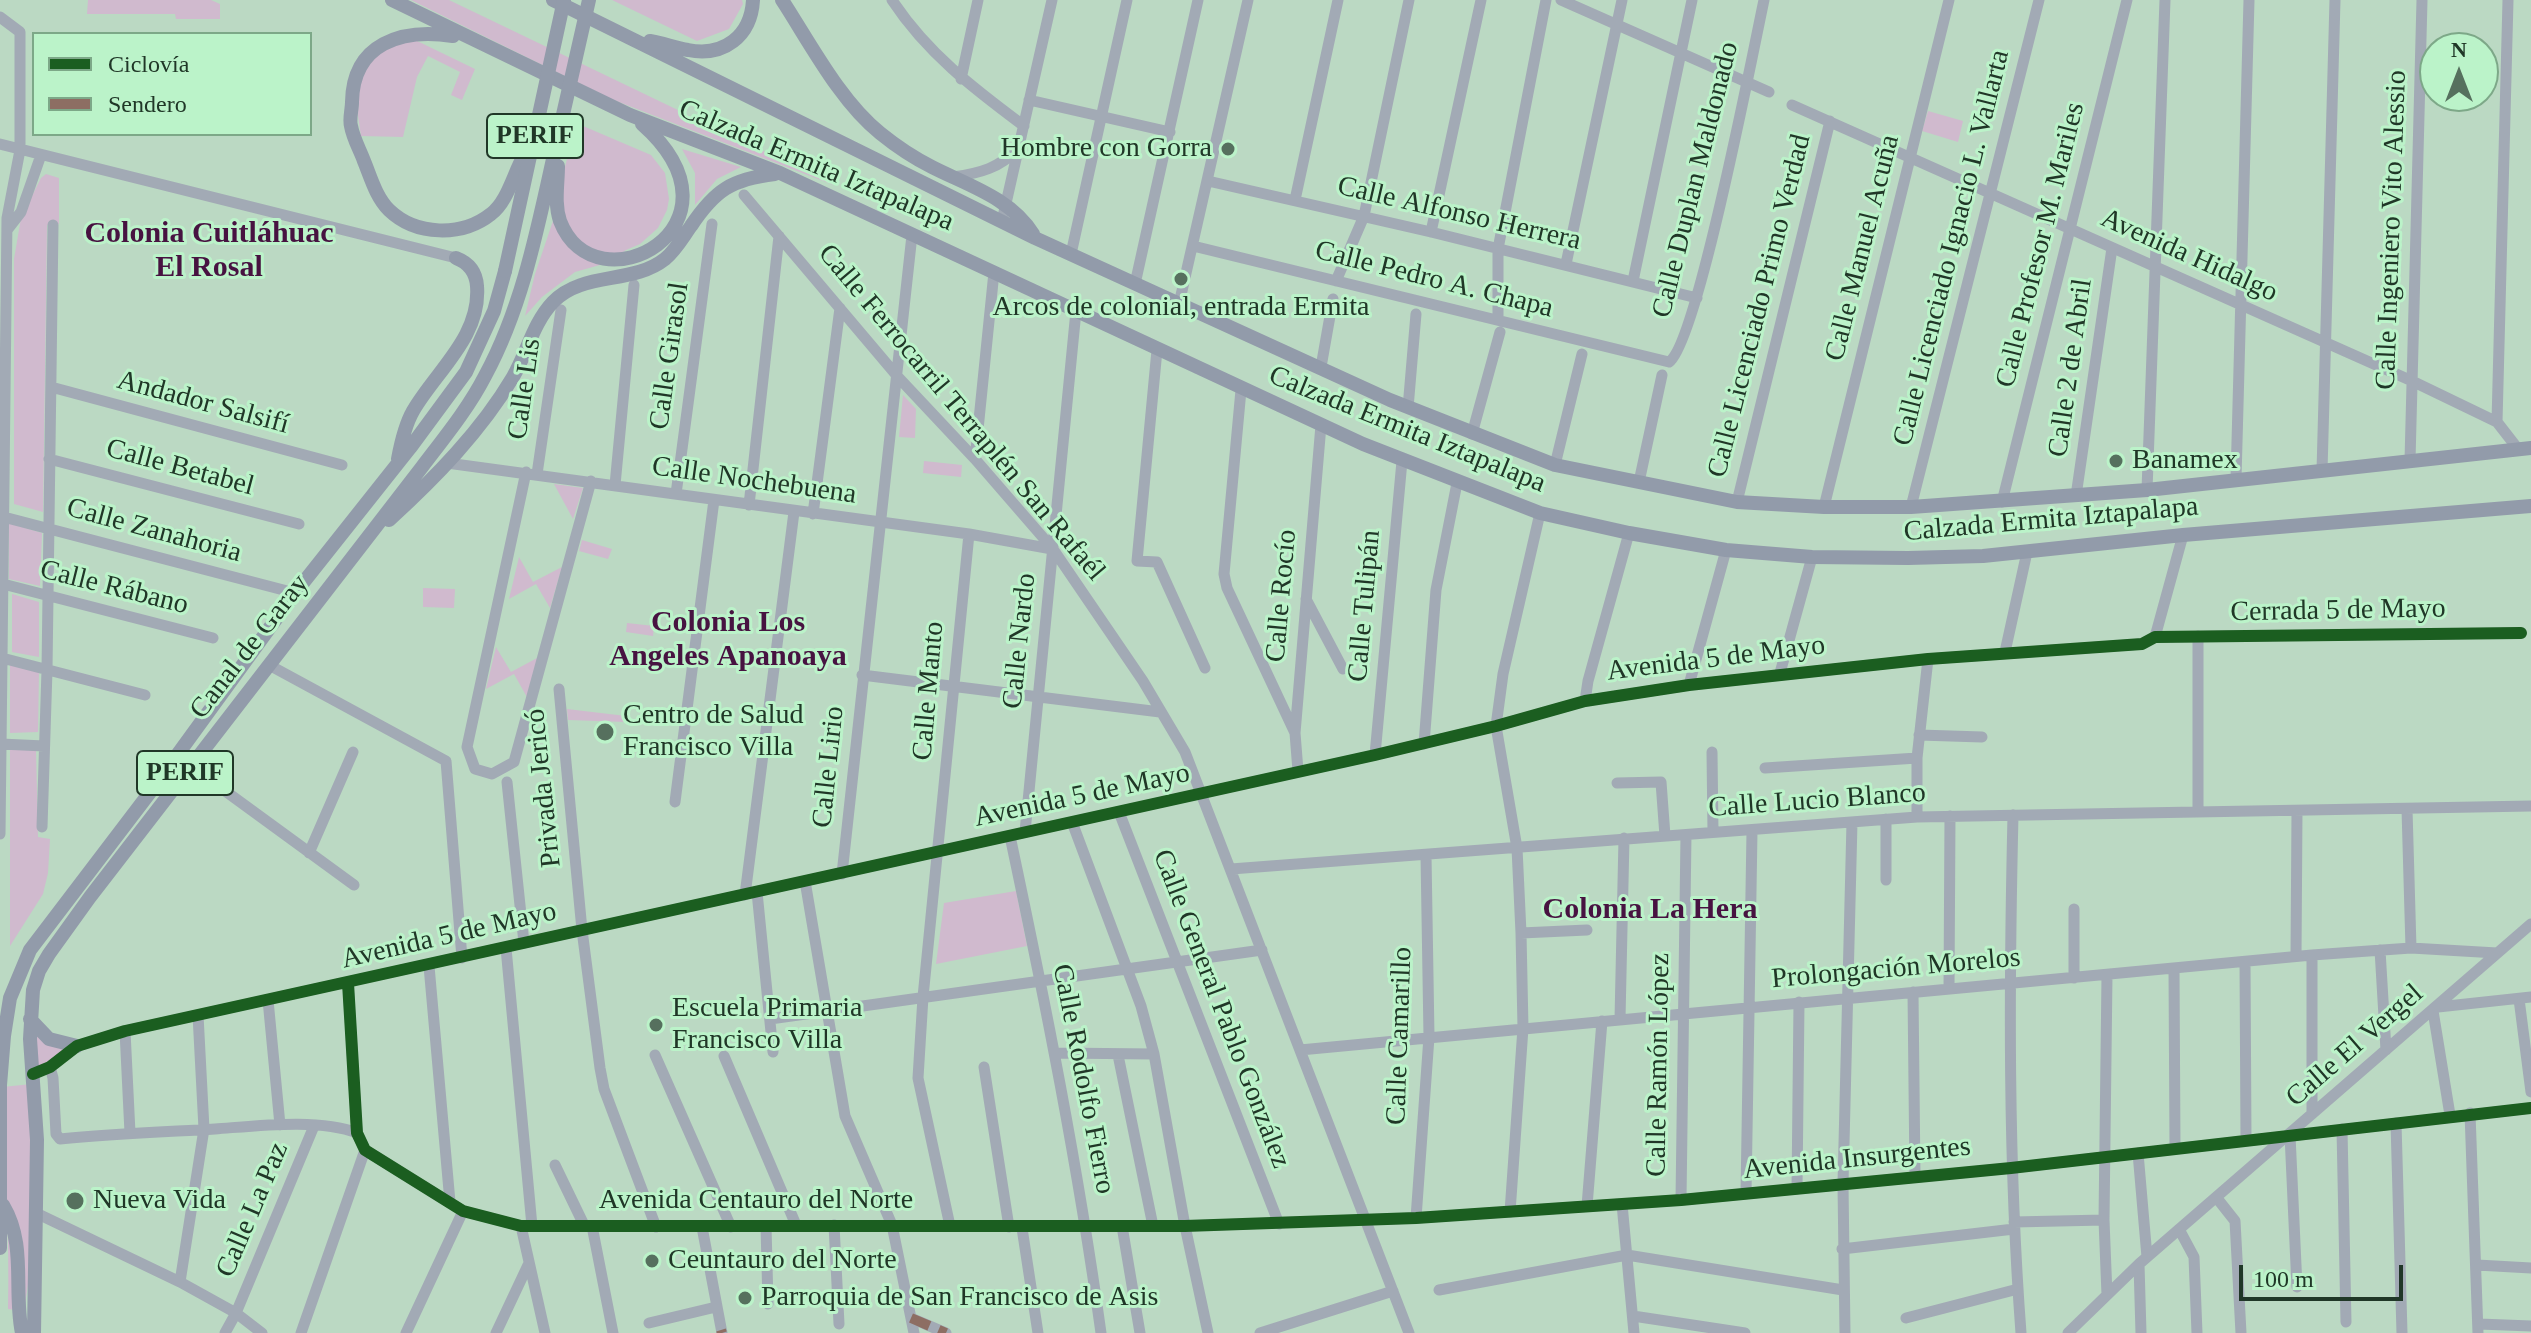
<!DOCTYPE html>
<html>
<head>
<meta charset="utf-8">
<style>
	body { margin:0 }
	#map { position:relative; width:2531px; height:1333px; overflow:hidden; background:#bbd9c3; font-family:"Times New Roman",serif }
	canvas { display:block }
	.legend { position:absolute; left:32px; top:32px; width:280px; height:104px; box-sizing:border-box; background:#bbf3c9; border:2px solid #7da888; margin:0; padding:10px 14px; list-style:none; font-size:24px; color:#203727 }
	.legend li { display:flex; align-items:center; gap:16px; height:40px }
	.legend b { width:40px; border:2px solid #7da888 }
	.north { position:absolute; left:2419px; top:32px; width:80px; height:80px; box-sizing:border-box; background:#bbf3c9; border:2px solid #7da888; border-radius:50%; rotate:0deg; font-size:22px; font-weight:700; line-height:32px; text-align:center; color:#203727 }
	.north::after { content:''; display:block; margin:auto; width:28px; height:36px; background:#56705e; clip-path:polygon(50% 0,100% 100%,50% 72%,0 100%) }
	.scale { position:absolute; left:2239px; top:1265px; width:164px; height:36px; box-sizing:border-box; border:4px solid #203727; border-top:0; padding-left:10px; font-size:24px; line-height:28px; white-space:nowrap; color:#203727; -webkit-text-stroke:6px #bbf3c9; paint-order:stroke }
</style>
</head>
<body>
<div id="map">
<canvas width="2531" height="1333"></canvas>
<ul class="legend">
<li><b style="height:10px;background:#1b5e20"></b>Ciclovía</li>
<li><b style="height:10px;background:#8d6e63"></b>Sendero</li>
</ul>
<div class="north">N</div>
<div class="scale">100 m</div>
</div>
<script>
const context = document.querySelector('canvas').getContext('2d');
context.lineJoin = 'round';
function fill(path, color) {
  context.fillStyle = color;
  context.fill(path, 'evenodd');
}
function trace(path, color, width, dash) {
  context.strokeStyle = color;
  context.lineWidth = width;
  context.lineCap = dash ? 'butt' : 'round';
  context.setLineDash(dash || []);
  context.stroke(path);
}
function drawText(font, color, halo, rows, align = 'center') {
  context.font = font + ' "Times New Roman",serif';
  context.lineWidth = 6;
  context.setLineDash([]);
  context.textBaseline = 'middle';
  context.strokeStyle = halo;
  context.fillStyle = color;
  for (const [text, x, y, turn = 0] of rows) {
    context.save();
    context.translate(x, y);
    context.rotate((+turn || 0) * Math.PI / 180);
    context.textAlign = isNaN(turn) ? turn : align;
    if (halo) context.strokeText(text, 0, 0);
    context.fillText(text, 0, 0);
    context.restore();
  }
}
fill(new Path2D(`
	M88,0H211L220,4V19H176L175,14H87Z
	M411,0H449L836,186L611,99Z
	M612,0H742L743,4L729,29L697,41Z
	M411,38L475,69L462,100L451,95L460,72L428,56L417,77L403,137L361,136L358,116L359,81L376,52Z
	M1928,111L1963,121L1958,142L1922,131Z
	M576,123L651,155L665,173L669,199L667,210L658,228L640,244L626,250L607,263L575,272L542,297L525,316L535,274L559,203V191Z
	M682,149L741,167L717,179L695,205V173Z
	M46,174L59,178V224L47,225L43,512L14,504V259L21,218L41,178Z
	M903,395L916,409L915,438L899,437Z
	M924,461L962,465L961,477L923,473Z
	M554,484L583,488L573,519Z
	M9,523L42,533L40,586L9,579Z
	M582,540L612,549L608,559L579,551Z
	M519,557L533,582L562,567L550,608L536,584L509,599Z
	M423,588L455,589L454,608L423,607Z
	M12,594L39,602V657L12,652Z
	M627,623L654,626L653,636L626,632Z
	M496,647L511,672L539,657L528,699L514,674L486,689Z
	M10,665L39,672L38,732L10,733Z
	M567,709L626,716V722L568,720Z
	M10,746L36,750L38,837L50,839L48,873L43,894L10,946Z
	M1016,891L1027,946L936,964L944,903Z
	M35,1027L70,1046L49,1066L35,1069Z
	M32,1084L39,1212L24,1311L8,1309C10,1235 4,1161 2,1087Z`), '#d0bace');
trace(new Path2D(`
	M892,0C927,53 973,88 1024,126
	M1561,0L1769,92
	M0,17L20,32V150L7,218L0,834
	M961,79L978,0
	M1029,100L1170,132
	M1792,105L2412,381L2497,422L2518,449
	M0,144L456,258
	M953,177C981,173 999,168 1019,148
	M1208,181L1431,232L1697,298
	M744,195L898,377L975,459L1053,549L1143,681L1185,752L1409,1333
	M1295,200L1338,0
	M1002,221L1052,0
	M7,230L21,212L41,155
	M1431,232L1481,0
	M1193,246L1669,362C1697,344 1753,51 1764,0
	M1071,254L1127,0
	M1566,264L1622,0
	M1336,281L1364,216L1409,0
	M1633,281L1692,0
	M1135,284L1198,0
	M1179,304L1248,0
	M1498,319V249L1546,0
	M1157,350L1137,561L1157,562L1205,668
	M1321,367L1333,299
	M51,387L342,465
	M1241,390L1224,574L1227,588L1295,733
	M1408,408L1416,314
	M2497,422L2508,0
	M1472,434L1500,332
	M49,459L299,524
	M975,459L994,272
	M2410,461L2422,0
	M447,463L969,534L1052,549
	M1555,465L1582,354
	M2322,471L2335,0
	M526,472L467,747L475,769L492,774L514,762L591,481
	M537,474L561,310
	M2236,479L2249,0
	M1639,482L1662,375
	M615,485L634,285
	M2147,490L2165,0
	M676,494L712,224
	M2076,496L2112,248
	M1737,502L1830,121
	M2002,502L2127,0
	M749,505L779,236
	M1824,507L1949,0
	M1911,507L2039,0
	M813,514L840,308
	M0,516L295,593
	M3,584L213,638
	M1306,599L1343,669
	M2198,636V812
	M2155,637L2183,535
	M2005,652L2027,552
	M2,658L145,695
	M269,665L446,761L462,958
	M1780,673L1812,557
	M862,675L1160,712
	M1689,685L1726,550
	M559,689L582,930L600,1068L604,1089L656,1227
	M1585,701L1588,681L1629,533
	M1919,735L1982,737
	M1,744L44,746
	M1424,744L1436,590L1457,483
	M1712,752L1713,832
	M1375,755L1402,461
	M191,766L354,885
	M1765,768L1917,758
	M1298,771L1295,733L1321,425
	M507,782L524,943
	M1617,783L1661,782L1665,836
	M675,802L714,500
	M2407,809L2411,948
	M1119,812L1279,1224
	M2013,815C2009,988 2008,1160 2021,1333
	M1917,817V758L1928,659
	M1072,822L1141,1006L1154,1054L1185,1226L1208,1333
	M42,827L47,670L53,225
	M1025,832L1076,311
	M1010,836C1045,1001 1078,1166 1101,1333
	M309,853L353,752
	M1231,869L1917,817L2531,806
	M842,874L912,235
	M1886,880V819
	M805,881L845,1116L892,1225L914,1333
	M757,892L773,1052
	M745,895L794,512
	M2074,909V978
	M1521,933L1587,930
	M506,948L532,1226
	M2380,950L2386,1050
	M2312,955V1114
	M2296,956L2297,811
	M2245,962L2246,1140
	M429,966L450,1202
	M2174,969L2175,1148
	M348,983L357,1133L365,1150L463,1211L521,1226H1185L1416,1218L1681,1200L2011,1168L2531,1108
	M1949,989L1950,816
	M1913,992L1915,1177
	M2519,999L2531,1092
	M268,1000L280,1125
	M2438,1007L2531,997
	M2433,1011L2450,1115
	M770,1019L1262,950
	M1620,1019L1624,838
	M125,1031L130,1133
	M1300,1050L2312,955L2411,948L2497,953
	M1056,1053L1154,1054
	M655,1055L731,1227
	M1118,1055L1153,1226
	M724,1056L796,1225
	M50,1067L53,1078L56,1134L60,1139C112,1134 163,1132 215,1129C256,1126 320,1118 357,1133
	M984,1067L1009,1227
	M33,1074L50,1067L77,1046L125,1031L1375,755L1496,726L1585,701L1689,685L1928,659L2142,644L2155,637L2521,633
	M2470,1113L2478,1333
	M2396,1123L2402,1333
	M2342,1129L2346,1322
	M2290,1135L2297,1287
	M2138,1153L2147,1257
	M555,1165L584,1225
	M1797,1189L1799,1002
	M1746,1194L1752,831
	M2216,1197L2235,1221L2241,1333
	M1681,1200L1686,835
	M1622,1204L1634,1333
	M1587,1206L1602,1021
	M1510,1212L1523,1028L1521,933L1517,848L1496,726L1503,674L1540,513
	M36,1213L180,1282L236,1313L262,1333
	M1416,1218L1429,1037L1426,855
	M2014,1222L2104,1220
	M834,1225L839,1324
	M521,1226L545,1333
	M592,1226L613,1333
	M766,1226L768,1304
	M950,1226L918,1078L923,997L969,534
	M1122,1226L1140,1333
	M702,1227L722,1333
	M1022,1228L1038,1333
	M2179,1229L2194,1257L2197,1333
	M1842,1249L2014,1229
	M2139,1264L2141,1333
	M2477,1265L2531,1268
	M180,1282L204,1129L198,1015
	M1439,1290L1627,1255L1843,1290
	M2107,1295L2104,1220L2107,975
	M1633,1316L1745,1333
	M911,1318L946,1333
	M1906,1318L2018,1289
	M649,1323L716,1307
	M2479,1324L2531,1326
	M225,1333L236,1313L314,1126
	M301,1333L365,1150
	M406,1333L463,1211
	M496,1333L528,1265
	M1260,1333L1393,1291
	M1845,1333L1843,1184L1852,822
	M2068,1333L2139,1264L2531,924`), '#a2aab5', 11);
trace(new Path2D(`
	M392,0L630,115L780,173L1363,444L1540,513L1629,533L1726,550L1812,557L1908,558L1983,556L2183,535L2531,506
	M553,0L1035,238L1390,400L1555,465L1737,502L1824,507H1911L2147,490L2531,448
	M782,0C810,43 840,101 880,133C896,146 914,158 932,167C967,185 1011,198 1033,234
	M453,36C402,28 353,43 352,102C352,110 349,119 351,126C353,138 360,150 364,161C371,178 376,197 389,210C416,236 462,237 491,214C511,199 515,163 533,141
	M650,41C663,43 675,48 688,50C724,57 751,36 753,0
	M558,166C558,184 554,203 560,221C595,312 757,226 642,124
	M398,459C401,443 405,425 413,411C436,371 481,337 477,286C476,272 469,263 456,258
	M389,520C435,478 481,431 513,377C527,353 533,323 553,302C583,271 632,285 665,259C676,250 683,237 691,226C715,190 732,179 775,174
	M30,1019L49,1039L77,1046
	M3,1205C27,1245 13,1290 22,1333
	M0,1248V1085L4,1036L10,998L30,950L151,791L295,593L410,448L466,372L494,311L505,271
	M34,1333L37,1140L30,1039L33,990L39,971L49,954L90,897L422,467C444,438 468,409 485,376C524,304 539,221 557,141`), '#929baa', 14);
trace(new Path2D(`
	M557,141L589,0
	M505,271L564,0`), '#929baa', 14);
trace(new Path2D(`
	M911,1318L946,1333
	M721,1330L722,1333`), '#8d6e63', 10, [20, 10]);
trace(new Path2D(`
	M348,983L357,1133L365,1150L463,1211L521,1226H1185L1416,1218L1681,1200L2011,1168L2531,1108
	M33,1074L50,1067L77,1046L125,1031L1375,755L1496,726L1585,701L1689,685L1928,659L2142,644L2155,637L2521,633`), '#1b5e20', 12);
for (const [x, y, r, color] of [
	[1228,149,8,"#56705e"],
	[1181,279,8,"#56705e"],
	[2116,461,8,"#56705e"],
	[605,732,10,"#56705e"],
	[656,1025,8,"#56705e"],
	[75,1201,10,"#56705e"],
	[652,1261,8,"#56705e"],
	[745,1298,8,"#56705e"]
]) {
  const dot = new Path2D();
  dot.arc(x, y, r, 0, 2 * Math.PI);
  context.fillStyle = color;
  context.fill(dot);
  trace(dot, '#bbf3c9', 3);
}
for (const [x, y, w] of [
	[535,136,96],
	[185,773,96]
]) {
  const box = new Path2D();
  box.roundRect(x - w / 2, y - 22, w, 44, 6);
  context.fillStyle = '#bbf3c9';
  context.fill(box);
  trace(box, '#203727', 2);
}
drawText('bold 26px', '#203727', null, [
	["PERIF",535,136],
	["PERIF",185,773]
]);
drawText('28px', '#203727', '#bbf3c9', [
	["Hombre con Gorra",1212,149,"right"],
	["Arcos de colonial, entrada Ermita",1181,308,"center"],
	["Banamex",2132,461],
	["Centro de Salud",623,716],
	["Francisco Villa",623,748],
	["Escuela Primaria",672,1009],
	["Francisco Villa",672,1041],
	["Nueva Vida",93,1201],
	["Ceuntauro del Norte",668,1261],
	["Parroquia de San Francisco de Asis",761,1298]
], 'left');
drawText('28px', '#203727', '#bbf3c9', [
	["Calzada Ermita Iztapalapa",816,166,23],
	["Calle Duplan Maldonado",1696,180,-76],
	["Calle Alfonso Herrera",1459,214,13],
	["Calle Ingeniero Vito Alessio",2392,230,-88],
	["Calle Profesor M. Mariles",2041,245,-76],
	["Calle Manuel Acuña",1863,248,-76],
	["Calle Licenciado Ignacio L. Vallarta",1952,248,-76],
	["Avenida Hidalgo",2189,256,24],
	["Calle Pedro A. Chapa",1434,280,14],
	["Calle Licenciado Primo Verdad",1760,306,-76],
	["Calle Girasol",670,356,-82],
	["Calle 2 de Abril",2071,368,-82],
	["Calle Lis",525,389,-82],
	["Andador Salsifí",203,403,15],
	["Calle Ferrocarril Terraplén San Rafaél",961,413,50],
	["Calzada Ermita Iztapalapa",1407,430,22],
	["Calle Betabel",180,468,15],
	["Calle Nochebuena",754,481,8],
	["Calzada Ermita Iztapalapa",2051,520,-5],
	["Calle Zanahoria",154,531,15],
	["Calle Rábano",114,588,14],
	["Calle Rocío",1282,596,-85],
	["Calle Tulipán",1365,606,-85],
	["Cerrada 5 de Mayo",2338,611,-1],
	["Calle Nardo",1020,641,-84],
	["Canal de Garay",250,647,-52],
	["Avenida 5 de Mayo",1716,659,-7],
	["Calle Manto",929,691,-85],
	["Calle Lirio",829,767,-84],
	["Privada Jericó",544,788,-96],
	["Avenida 5 de Mayo",1082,796,-12],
	["Calle Lucio Blanco",1817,801,-4],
	["Avenida 5 de Mayo",449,936,-13],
	["Prolongación Morelos",1896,969,-5],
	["Calle General Pablo González",1221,1009,69],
	["Calle Camarillo",1400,1036,-88],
	["Calle El Vergel",2355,1046,-41],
	["Calle Ramón López",1659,1065,-89],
	["Calle Rodolfo Fierro",1083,1079,79],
	["Avenida Insurgentes",1857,1159,-6],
	["Avenida Centauro del Norte",756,1201],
	["Calle La Paz",253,1210,-67]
]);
drawText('bold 30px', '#471341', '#bbf3c9', [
	["Colonia Cuitláhuac",209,234],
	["El Rosal",209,268],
	["Colonia Los",728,623],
	["Angeles Apanoaya",728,657],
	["Colonia La Hera",1650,910]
]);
</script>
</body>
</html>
